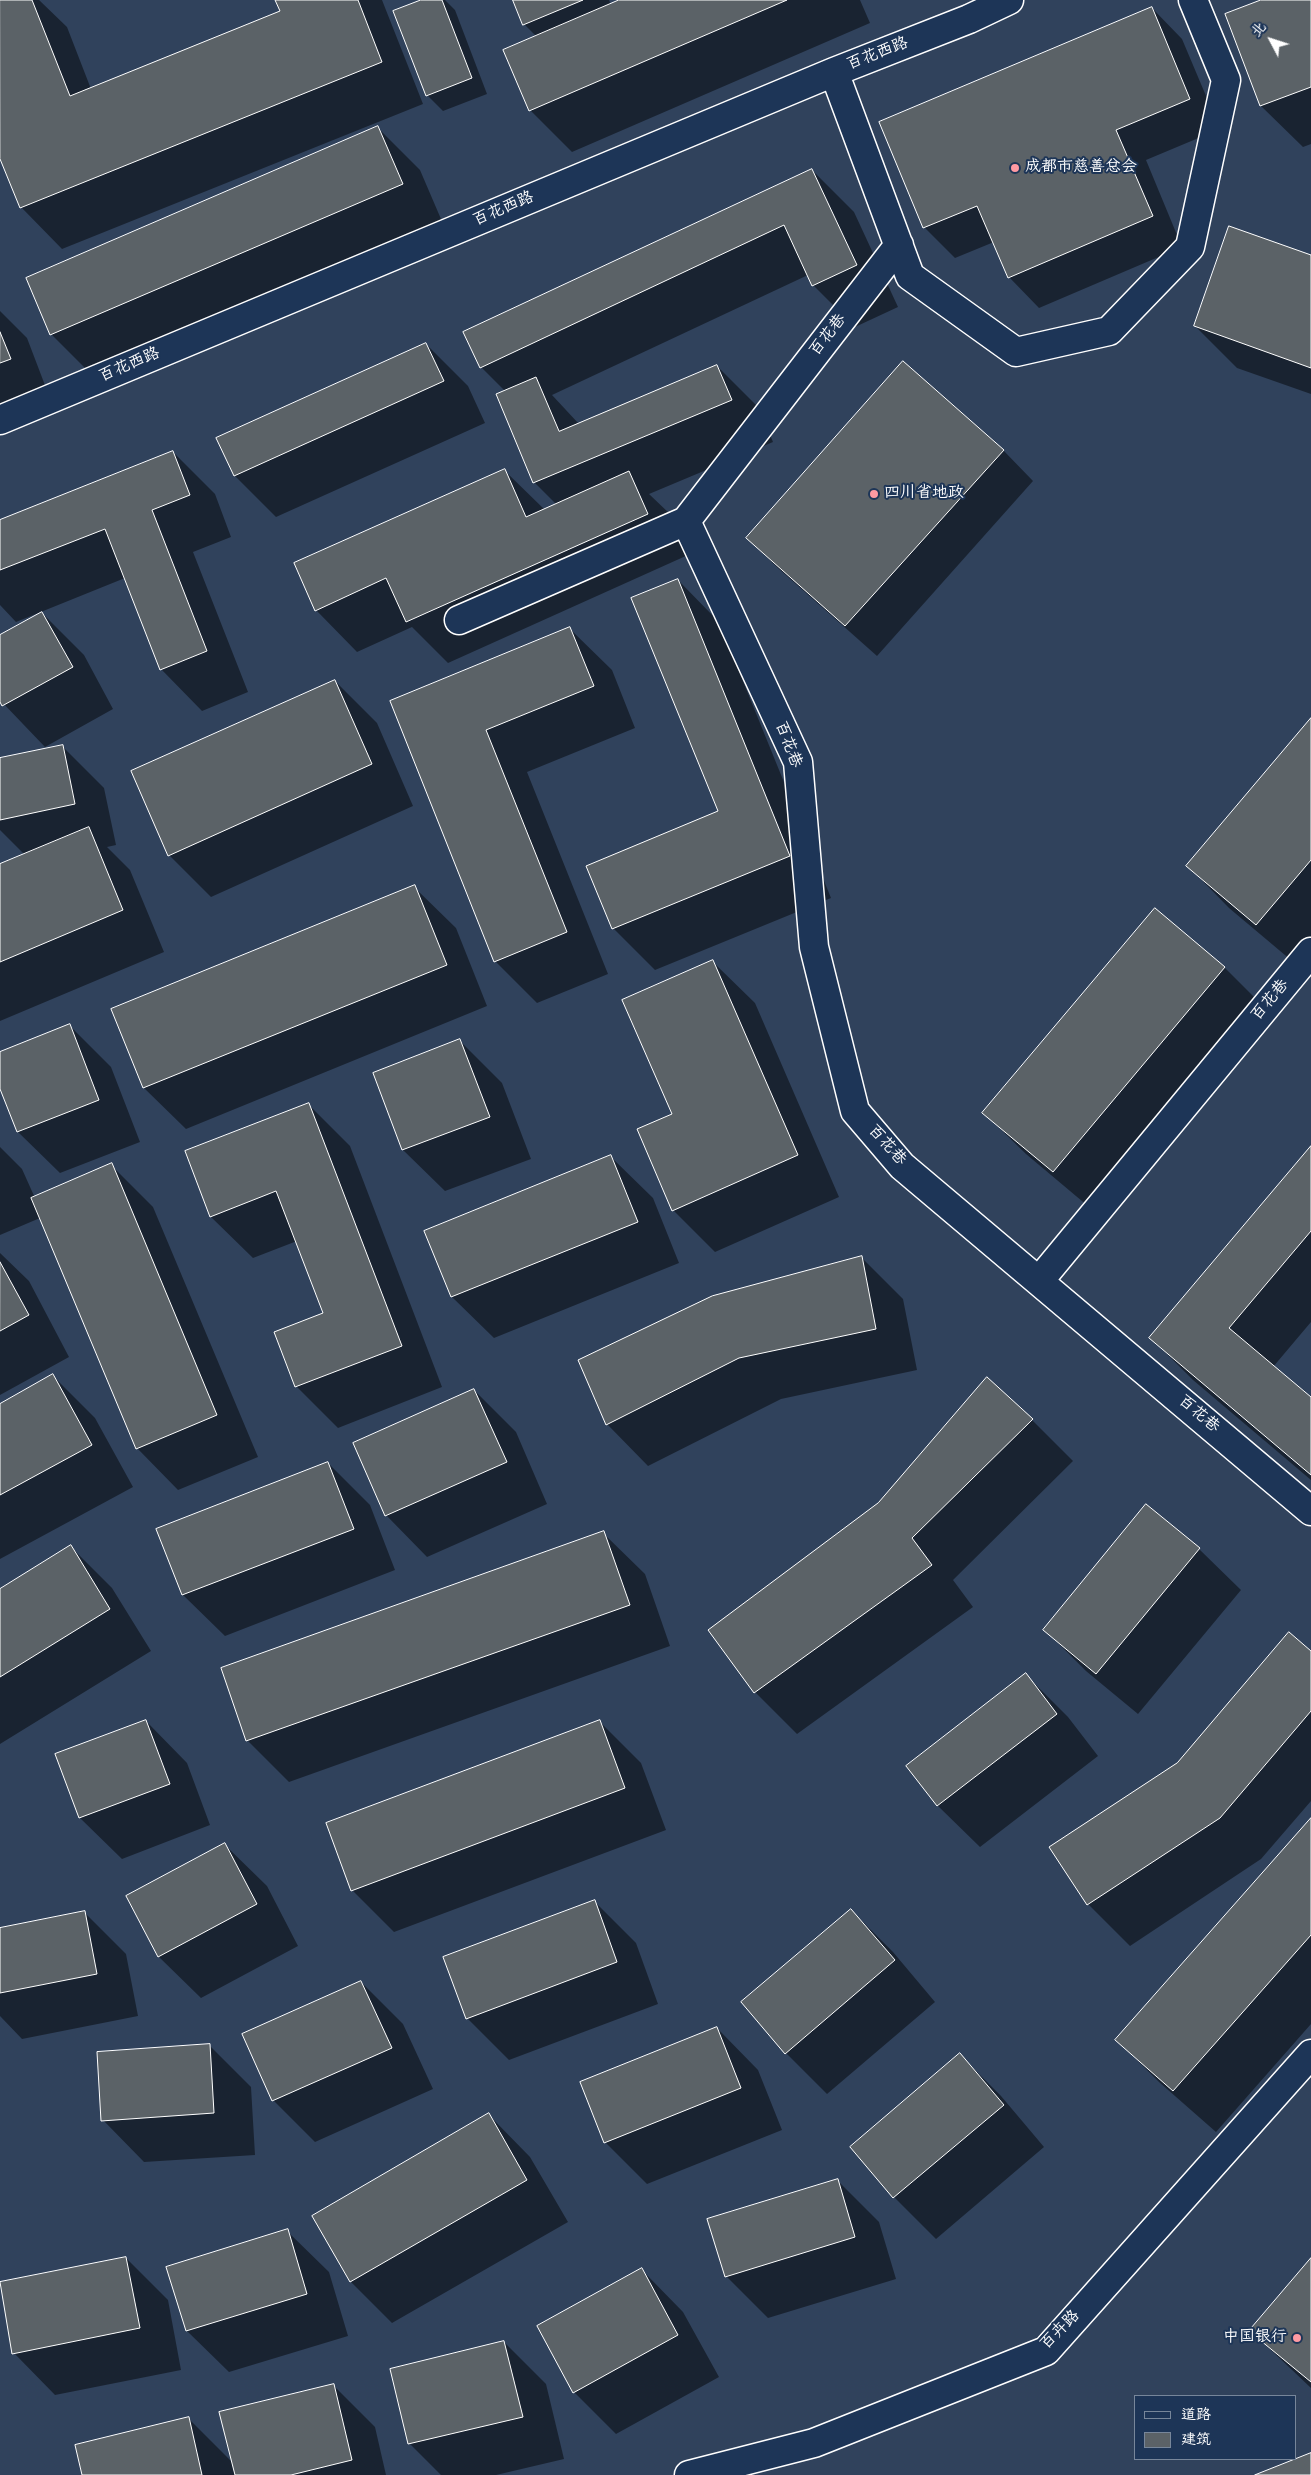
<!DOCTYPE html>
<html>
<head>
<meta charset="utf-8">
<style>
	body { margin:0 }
	#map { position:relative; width:1311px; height:2475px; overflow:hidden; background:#30425c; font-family:"Indie Flower","LXGW WenKai TC",sans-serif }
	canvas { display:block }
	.legend { position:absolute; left:1134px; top:2395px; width:162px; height:65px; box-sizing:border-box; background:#1d3557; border:1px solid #77869a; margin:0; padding:6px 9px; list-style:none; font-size:15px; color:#fff }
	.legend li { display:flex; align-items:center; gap:10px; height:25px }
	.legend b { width:25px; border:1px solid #77869a }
	.north { position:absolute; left:1246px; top:15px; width:50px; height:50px; -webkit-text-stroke:4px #1d3557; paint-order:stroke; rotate:310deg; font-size:14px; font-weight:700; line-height:20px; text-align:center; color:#fff }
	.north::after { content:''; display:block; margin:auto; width:18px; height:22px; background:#fff; clip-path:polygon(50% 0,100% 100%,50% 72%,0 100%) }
</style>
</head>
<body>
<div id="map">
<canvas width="1311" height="2475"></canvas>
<ul class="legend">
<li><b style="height:6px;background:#1d3557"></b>道路</li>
<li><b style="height:14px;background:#5b6267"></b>建筑</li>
</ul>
<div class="north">北</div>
</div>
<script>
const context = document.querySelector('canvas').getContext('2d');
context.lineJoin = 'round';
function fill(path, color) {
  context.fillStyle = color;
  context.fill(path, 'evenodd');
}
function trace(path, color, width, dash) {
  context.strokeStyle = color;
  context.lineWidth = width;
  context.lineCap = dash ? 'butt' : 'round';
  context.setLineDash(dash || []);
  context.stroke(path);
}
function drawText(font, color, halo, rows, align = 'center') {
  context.font = font + ' "Indie Flower","LXGW WenKai TC",sans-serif';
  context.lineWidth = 4;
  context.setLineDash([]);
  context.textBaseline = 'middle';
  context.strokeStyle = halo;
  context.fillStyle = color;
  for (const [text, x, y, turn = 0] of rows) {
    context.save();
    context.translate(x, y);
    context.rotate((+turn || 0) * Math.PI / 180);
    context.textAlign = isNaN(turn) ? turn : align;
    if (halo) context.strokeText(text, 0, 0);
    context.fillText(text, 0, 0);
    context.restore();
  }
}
fill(new Path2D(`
	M0,0H39L67,27L91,89L281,12L277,0H382L423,104L62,249L21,207L0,155Z
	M424,0H445L455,10L487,94L443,111L427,95Z
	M514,0H609L611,5L622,0H860L870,23L572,152L530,110L537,37L524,24Z
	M1265,0H1311V144L1303,147L1261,106Z
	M1152,8L1182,39L1220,129L1146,160L1182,247L1039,308L1009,277L994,242L955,258L924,227Z
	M378,128L420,170L444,226L93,376L51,334Z
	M812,170L854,212L898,307L855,327L813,285L808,275L552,395L579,424L717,366L759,408L773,442L649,494L670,514L688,555L448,663L412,627L357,652L316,610L504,470L545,510L557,505L534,482L498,395L506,392L481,367Z
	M1311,257V394L1237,368L1195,326Z
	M0,311L27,338L51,401L0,421Z
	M426,344L468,386L485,423L276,517L235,476Z
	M1003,450L1033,481L877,656L778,568L747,538Z
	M173,452L215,494L231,537L193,552L248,692L202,711L161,669L125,578L16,622L0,605V521Z
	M678,580L719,622L831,898L655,970L613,928L719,812Z
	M42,613L84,655L113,709L45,747L0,700V636Z
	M570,629L612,670L635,728L527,772L608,974L537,1003L495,961L392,701Z
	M335,681L377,723L413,806L211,897L169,855Z
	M1311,720V951L1298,966L1229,908L1188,866Z
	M62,746L104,788L116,845L107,847L130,870L164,952L0,1021V866L25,855L0,830V760Z
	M414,887L456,928L487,1006L186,1129L144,1088Z
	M1155,910L1225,968L1266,1009L1095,1212L1026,1154L984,1113Z
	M713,962L755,1003L839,1197L715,1252L673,1210L674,1115Z
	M70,1026L111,1067L140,1142L60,1173L18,1132L0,1086V1054Z
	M460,1041L502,1083L531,1159L445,1191L403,1150L374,1074Z
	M308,1104L350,1146L442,1387L338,1428L296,1386L324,1313L297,1241L253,1258L211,1217L186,1152Z
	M0,1147L22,1169L35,1198L111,1165L153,1207L258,1457L178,1490L137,1448L40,1218L0,1235Z
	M1311,1148V1322L1273,1367L1311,1399V1480L1193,1380L1151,1338Z
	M611,1157L653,1198L679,1263L494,1338L452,1297L426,1232Z
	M0,1253L29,1281L69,1357L0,1395Z
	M862,1258L903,1299L917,1370L781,1399L648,1466L607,1424Z
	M53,1376L95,1418L133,1487L0,1559V1405Z
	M474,1390L516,1432L547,1504L427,1557L386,1515Z
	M1032,1420L1073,1461L953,1580L973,1607L797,1734L755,1692L710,1630Z
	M328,1463L370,1505L395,1570L225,1636L183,1595L158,1529Z
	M603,1533L645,1574L670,1646L289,1782L247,1740Z
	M71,1547L112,1588L151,1651L0,1744V1590Z
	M1199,1549L1241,1590L1138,1714L1086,1671L1045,1630Z
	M1311,1652V1801L1261,1859L1130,1946L1088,1904L1051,1848L1178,1764Z
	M1026,1675L1068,1717L1098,1756L980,1847L938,1806L907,1766Z
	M146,1721L187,1763L210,1825L122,1859L80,1818Z
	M600,1722L641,1763L666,1830L394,1932L352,1890Z
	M1311,1820V2024L1216,2132L1159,2082L1117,2040Z
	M225,1845L267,1886L298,1946L201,1998L159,1957L127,1897Z
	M594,1901L636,1943L658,2004L509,2060L467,2018Z
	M851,1910L893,1952L935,2002L827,2094L786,2053Z
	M85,1913L126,1954L138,2016L22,2039L0,2016V1929Z
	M361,1982L403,2024L433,2089L315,2142L273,2100Z
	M717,2028L758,2070L782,2130L647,2184L605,2142Z
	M209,2045L251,2087L255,2155L144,2162L103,2120Z
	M960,2055L1001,2096L1044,2147L936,2239L894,2197L851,2147Z
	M489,2115L530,2157L568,2222L392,2323L351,2282Z
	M837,2180L879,2222L896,2279L768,2318L726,2276Z
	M287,2231L329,2272L348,2336L229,2372L187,2331L168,2267Z
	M126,2258L168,2300L181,2370L55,2395L14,2353L0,2283Z
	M1311,2260V2388L1251,2331Z
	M642,2270L683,2312L719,2377L616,2434L574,2392Z
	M504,2342L546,2384L564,2459L496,2475H441L410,2444L392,2370Z
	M334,2386L375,2427L386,2475H83L189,2419L233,2463Z`), '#0007');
const building = new Path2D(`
	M0,0H32L70,96L280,11L275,0H358L382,62L20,208L0,159Z
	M421,0H442L472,78L426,96L393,11Z
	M513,0H583L523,25Z
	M619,0H787L529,111L503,50Z
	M1261,0H1311V87L1260,106L1225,14Z
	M1152,7L1190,99L1116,130L1153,216L1008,278L977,206L923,228L879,122Z
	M378,126L403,184L50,335L26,278Z
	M812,169L857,265L812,286L784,225L480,368L463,332Z
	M1229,226L1311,255V368L1194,326Z
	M0,332L11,359L0,363Z
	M426,343L444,381L234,476L216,438Z
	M903,361L1004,450L845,626L746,538Z
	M717,365L732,400L533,483L496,394L536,377L559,431Z
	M173,451L190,495L152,510L207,651L160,670L105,529L0,570V520Z
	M505,469L526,517L629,471L648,514L406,622L386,578L315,611L294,563Z
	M678,579L790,856L612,929L586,866L718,811L631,598Z
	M42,612L73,667L2,706L0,702V635Z
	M570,627L594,686L486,730L567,932L494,962L390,701Z
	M335,680L372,764L168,856L131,771Z
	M1311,718V860L1256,925L1186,866Z
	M63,745L75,804L0,820V758Z
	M89,827L123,910L0,962V864Z
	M415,885L447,965L143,1088L111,1009Z
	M1155,908L1225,967L1053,1172L982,1113Z
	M713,960L798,1155L672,1211L637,1129L672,1114L622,1000Z
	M70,1024L99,1100L17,1132L0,1089V1052Z
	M460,1039L490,1117L402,1150L373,1073Z
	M309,1103L402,1346L295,1387L274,1332L323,1313L276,1191L210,1217L185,1151Z
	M1311,1146V1231L1229,1328L1311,1397V1475L1149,1338Z
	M611,1155L638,1222L451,1297L424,1231Z
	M112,1163L217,1415L136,1449L31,1198Z
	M862,1256L876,1329L739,1358L606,1425L578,1360L712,1296Z
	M0,1262L29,1315L0,1331Z
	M53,1374L92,1445L0,1495V1404Z
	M987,1377L1033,1419L912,1538L932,1565L754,1693L708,1630L878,1503Z
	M474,1389L507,1462L385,1516L353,1443Z
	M328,1462L354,1529L182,1595L156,1529Z
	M1146,1504L1200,1548L1096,1674L1043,1630Z
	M604,1531L630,1605L246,1741L221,1668Z
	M71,1545L110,1609L0,1677V1589Z
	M1289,1632L1311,1651V1711L1220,1818L1087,1905L1049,1847L1177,1763Z
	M1026,1673L1057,1714L937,1806L906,1766Z
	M146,1720L170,1784L79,1818L55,1754Z
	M600,1720L625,1788L351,1891L326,1823Z
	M1311,1818V1935L1173,2091L1115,2040Z
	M225,1843L257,1904L158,1957L126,1896Z
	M595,1900L617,1962L466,2019L443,1957Z
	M851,1909L895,1960L785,2054L741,2002Z
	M85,1911L97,1974L0,1993V1928Z
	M361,1981L392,2048L272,2101L242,2034Z
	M717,2027L741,2088L604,2143L580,2082Z
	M210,2044L214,2113L101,2121L97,2052Z
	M960,2053L1004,2105L893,2198L850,2147Z
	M489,2113L527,2180L350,2282L312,2216Z
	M838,2179L855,2237L725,2277L707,2219Z
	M288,2229L307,2294L186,2331L166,2267Z
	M126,2257L140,2328L12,2354L0,2282Z
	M1311,2258V2382L1249,2331Z
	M642,2268L678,2335L573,2393L537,2326Z
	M504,2341L523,2417L408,2444L390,2369Z
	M334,2384L352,2460L291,2475H235L219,2412Z
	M189,2417L202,2475H82L75,2445Z
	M1311,2453V2475H1255Z`);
fill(building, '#5b6267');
trace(building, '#fff', 1);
const street = new Path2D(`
	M834,72L910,276L1016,352L1109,331L1190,247L1226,80L1193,0
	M899,245L686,521L798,762L814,947L855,1111L902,1166L1311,1511
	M0,420L834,72L969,19L1009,0
	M459,620L686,521
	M1039,1281L1311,952`);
const secondary = new Path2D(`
	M689,2475L814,2443L1046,2351L1311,2054`);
trace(street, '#fff', 31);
trace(secondary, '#fff', 31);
trace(street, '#1d3557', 28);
trace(secondary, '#1d3557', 28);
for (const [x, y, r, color] of [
	[1015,168,5,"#ff9aa2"],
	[874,494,5,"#ff9aa2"],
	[1297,2338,5,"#ff9aa2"]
]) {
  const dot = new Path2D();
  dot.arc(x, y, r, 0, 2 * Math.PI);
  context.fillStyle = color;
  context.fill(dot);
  trace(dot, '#1d3557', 2);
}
drawText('16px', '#fff', '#1d3557', [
	["百花西路",878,55,-21],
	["百花西路",504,210,-23],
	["百花巷",829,336,-52],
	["百花西路",130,366,-23],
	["百花巷",787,745,69],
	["百花巷",1271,1001,-50],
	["百花巷",886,1146,48],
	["百花巷",1198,1415,40],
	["百卉路",1061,2331,-45]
]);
drawText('16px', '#fff', '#1d3557', [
	["成都市慈善总会",1025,168],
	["四川省地政",884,494],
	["中国银行",1287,2338,"right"]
], 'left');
</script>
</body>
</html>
